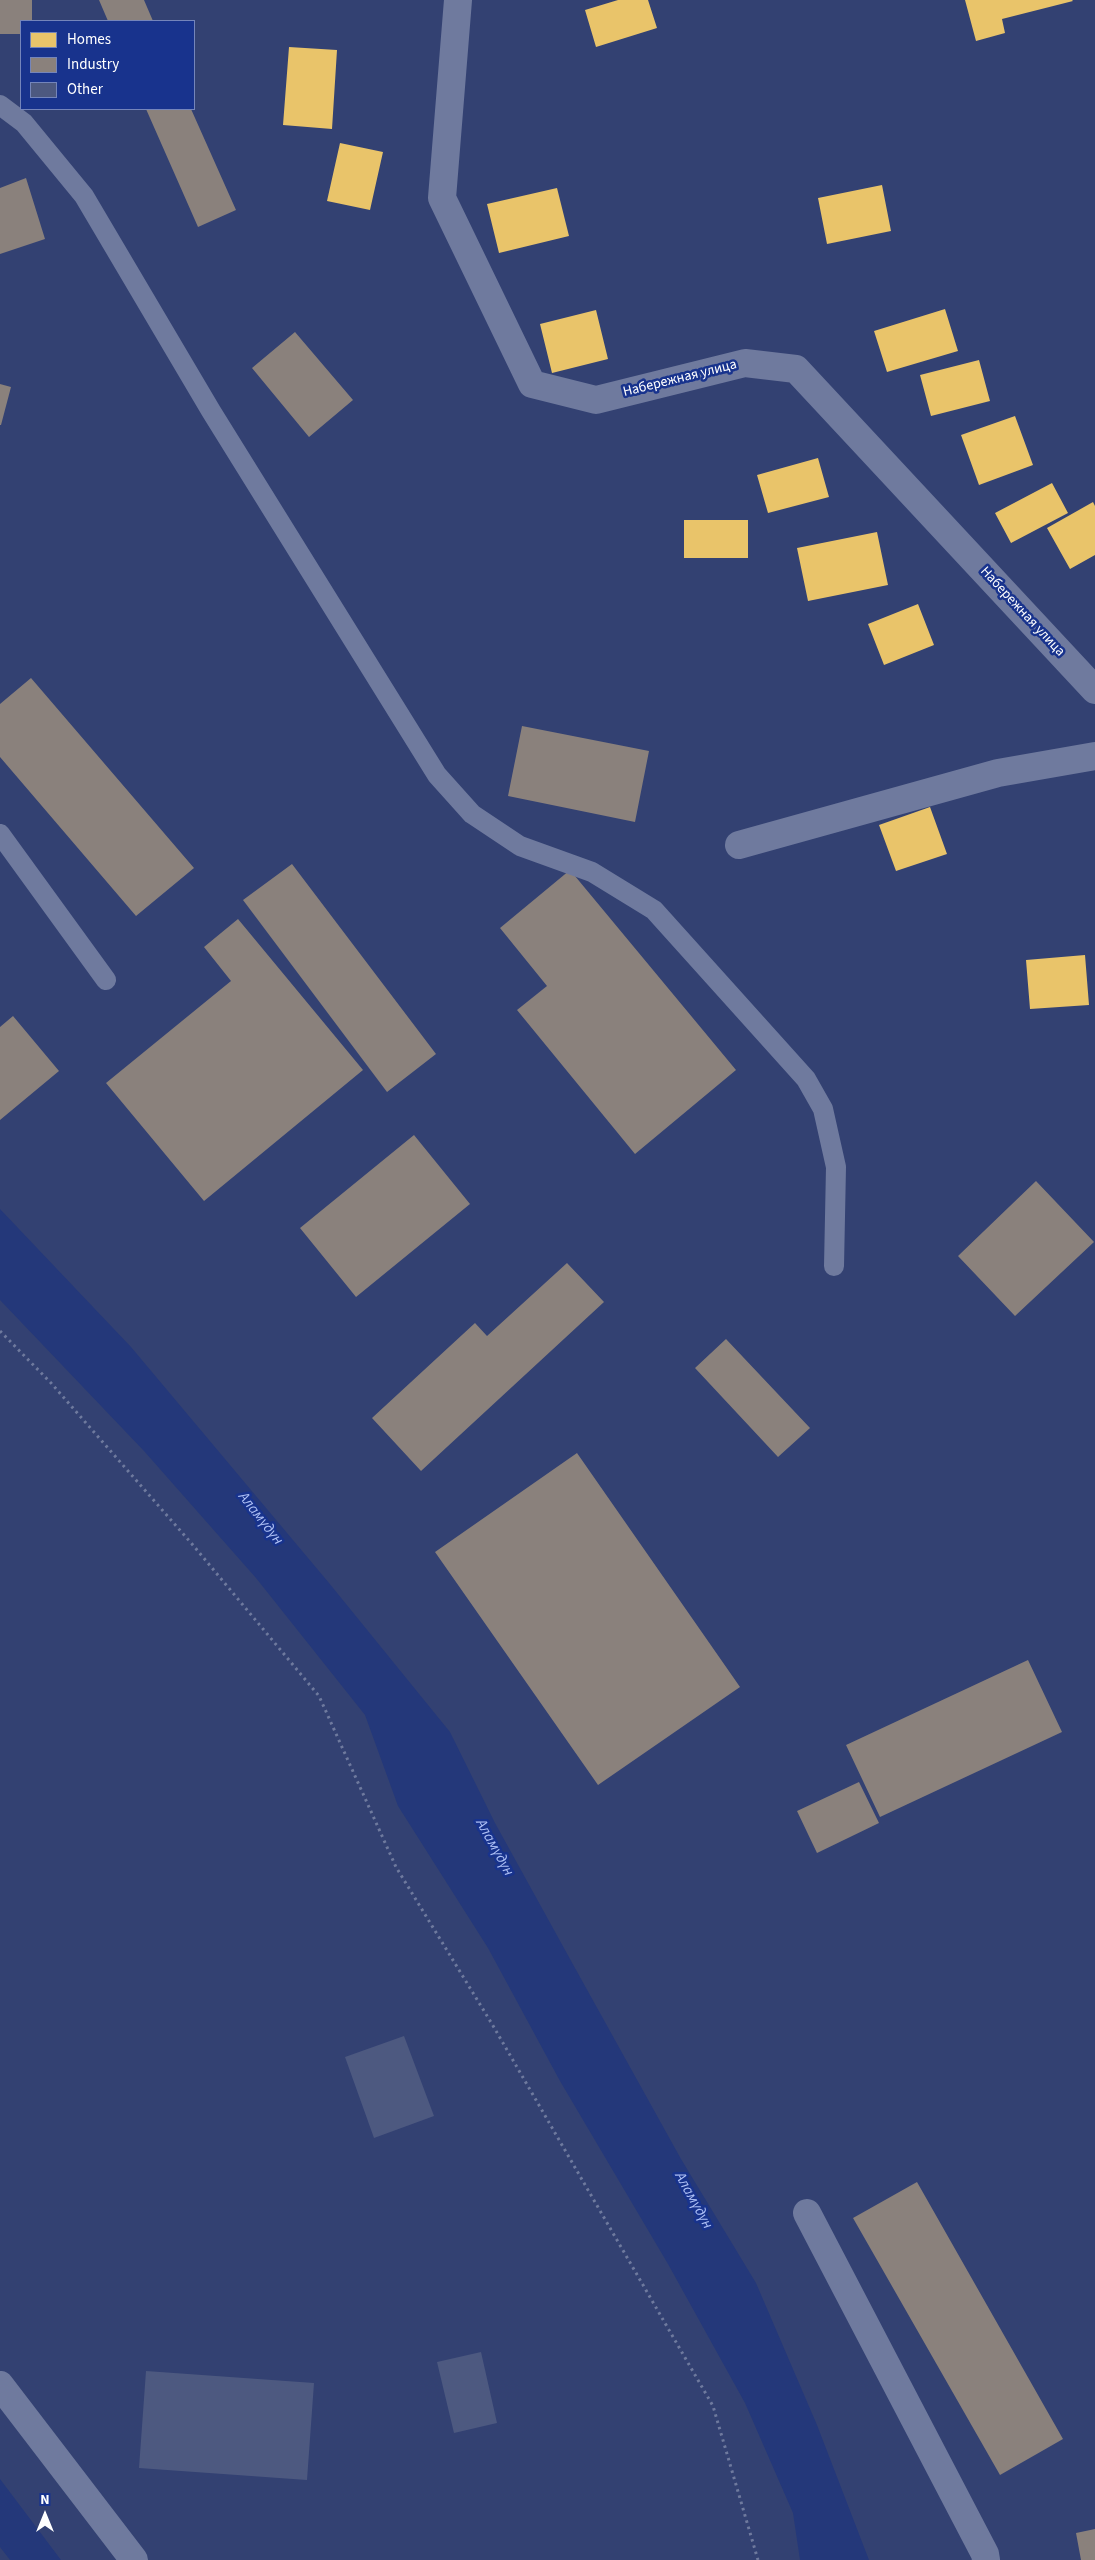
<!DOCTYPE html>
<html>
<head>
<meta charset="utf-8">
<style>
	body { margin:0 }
	#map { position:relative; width:1095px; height:2560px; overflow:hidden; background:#334172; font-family:"Source Sans 3",sans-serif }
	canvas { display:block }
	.legend { position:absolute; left:20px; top:20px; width:175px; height:90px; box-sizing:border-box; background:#18338d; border:1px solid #7485bb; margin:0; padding:6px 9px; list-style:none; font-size:15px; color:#fff }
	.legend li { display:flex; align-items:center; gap:10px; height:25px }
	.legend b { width:25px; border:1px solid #7485bb }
	.north { position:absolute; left:20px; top:2490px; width:50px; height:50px; -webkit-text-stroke:4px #18338d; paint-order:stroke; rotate:0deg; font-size:14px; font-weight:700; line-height:20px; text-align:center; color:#fff }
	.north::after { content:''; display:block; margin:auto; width:18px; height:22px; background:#fff; clip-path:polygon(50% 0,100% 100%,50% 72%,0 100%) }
</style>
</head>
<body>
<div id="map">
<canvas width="1095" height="2560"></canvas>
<ul class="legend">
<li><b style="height:14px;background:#e9c46a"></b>Homes</li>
<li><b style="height:14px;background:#8a817c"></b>Industry</li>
<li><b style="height:14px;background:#4d5980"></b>Other</li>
</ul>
<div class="north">N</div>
</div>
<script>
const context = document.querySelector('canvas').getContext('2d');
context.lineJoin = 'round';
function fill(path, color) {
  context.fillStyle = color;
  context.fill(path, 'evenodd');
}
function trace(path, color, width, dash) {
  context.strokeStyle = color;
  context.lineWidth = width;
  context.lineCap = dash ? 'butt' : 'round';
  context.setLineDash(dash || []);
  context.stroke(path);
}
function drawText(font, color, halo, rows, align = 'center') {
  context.font = font + ' "Source Sans 3",sans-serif';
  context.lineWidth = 5;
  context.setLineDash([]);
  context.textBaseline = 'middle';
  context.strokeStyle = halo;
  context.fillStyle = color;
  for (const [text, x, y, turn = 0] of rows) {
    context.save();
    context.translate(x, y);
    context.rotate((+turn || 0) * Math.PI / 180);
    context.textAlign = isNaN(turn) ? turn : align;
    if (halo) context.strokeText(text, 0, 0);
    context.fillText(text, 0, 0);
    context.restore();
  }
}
fill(new Path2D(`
	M0,1209L131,1347L329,1583L450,1732L495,1823L570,1959L681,2159L756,2283L817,2425L869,2560H800L793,2513L745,2403L668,2264L560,2081L488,1948L398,1806L365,1715L256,1578L144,1451L0,1300Z
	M0,2479L61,2560H10L0,2547Z`), '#24387a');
fill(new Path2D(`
	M618,0H648L657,28L596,47L585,10Z
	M965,0H1072L1073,1L1002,19L1005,33L976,41Z
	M289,47L337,50L332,129L283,125Z
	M340,143L383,152L370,210L327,201Z
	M882,185L891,231L827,244L818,198Z
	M557,188L569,236L499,253L487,204Z
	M945,309L958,351L887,372L874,331Z
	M596,310L608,359L552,373L540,324Z
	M979,360L990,401L931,416L920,375Z
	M1015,416L1033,465L979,485L961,435Z
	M818,458L829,497L768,513L757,475Z
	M1052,483L1068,513L1011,543L995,513Z
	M1093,502L1095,506V555L1070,569L1047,528Z
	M684,520H748V558H684Z
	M877,532L888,585L808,601L797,548Z
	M918,604L934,645L884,665L868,624Z
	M930,807L947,854L896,871L879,825Z
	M1085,955L1089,1005L1030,1009L1026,960Z`), '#e9c46a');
fill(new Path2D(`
	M0,0H32V21H21V34H0Z
	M99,0H144L153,21H108Z
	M146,109H191L236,210L198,227Z
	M26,178L45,239L0,254V188Z
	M295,332L353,400L309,437L252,368Z
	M0,384L11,387L1,425H0Z
	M31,678L194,868L136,916L0,757V704Z
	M522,726L649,751L635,822L508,796Z
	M292,864L436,1054L387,1092L243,900Z
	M570,870L736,1070L635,1154L517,1010L547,986L500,928Z
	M238,919L363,1070L204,1201L106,1083L231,981L204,947Z
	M13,1016L59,1071L0,1120V1027Z
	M414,1135L470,1204L356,1297L300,1228Z
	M1036,1181L1094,1242L1015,1316L958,1256Z
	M567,1263L604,1302L421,1471L372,1418L475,1323L487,1336Z
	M726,1339L810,1428L778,1457L695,1368Z
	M577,1453L740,1687L598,1785L435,1552Z
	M1028,1660L1062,1732L880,1817L846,1745Z
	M859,1782L879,1823L817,1853L797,1811Z
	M917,2182L1063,2439L1000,2475L853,2218Z
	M1095,2529V2560H1081L1076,2533Z`), '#8a817c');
fill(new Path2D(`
	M404,2036L434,2116L374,2138L345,2057Z
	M481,2352L497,2423L454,2433L437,2362Z
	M146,2371L314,2383L307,2480L139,2468Z`), '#4d5980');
trace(new Path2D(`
	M0,1331L51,1383L192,1544L319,1696L396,1867L492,2024L713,2406L758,2560`), '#6f7a9e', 3, [2.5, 4]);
trace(new Path2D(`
	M0,105L24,123L84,196L211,411L437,775L472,814L520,846L592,872L654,910L806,1079L823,1109L836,1167L834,1266
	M0,834L106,980`), '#6f7a9e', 20);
trace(new Path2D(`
	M458,0L442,198L532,384L596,400L745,363L796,369L1095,690
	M739,845L998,773L1095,756
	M807,2213L985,2554L986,2560
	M0,2385L134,2560`), '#6f7a9e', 28);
drawText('14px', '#fff', '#18338d', [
	["Набережная улица",680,379,-14],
	["Набережная улица",1022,612,47]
]);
drawText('italic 15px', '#afc1f6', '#18338d', [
	["Аламүдүн",260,1519,52],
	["Аламүдүн",494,1848,61],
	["Аламүдүн",693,2201,61]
]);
</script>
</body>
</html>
